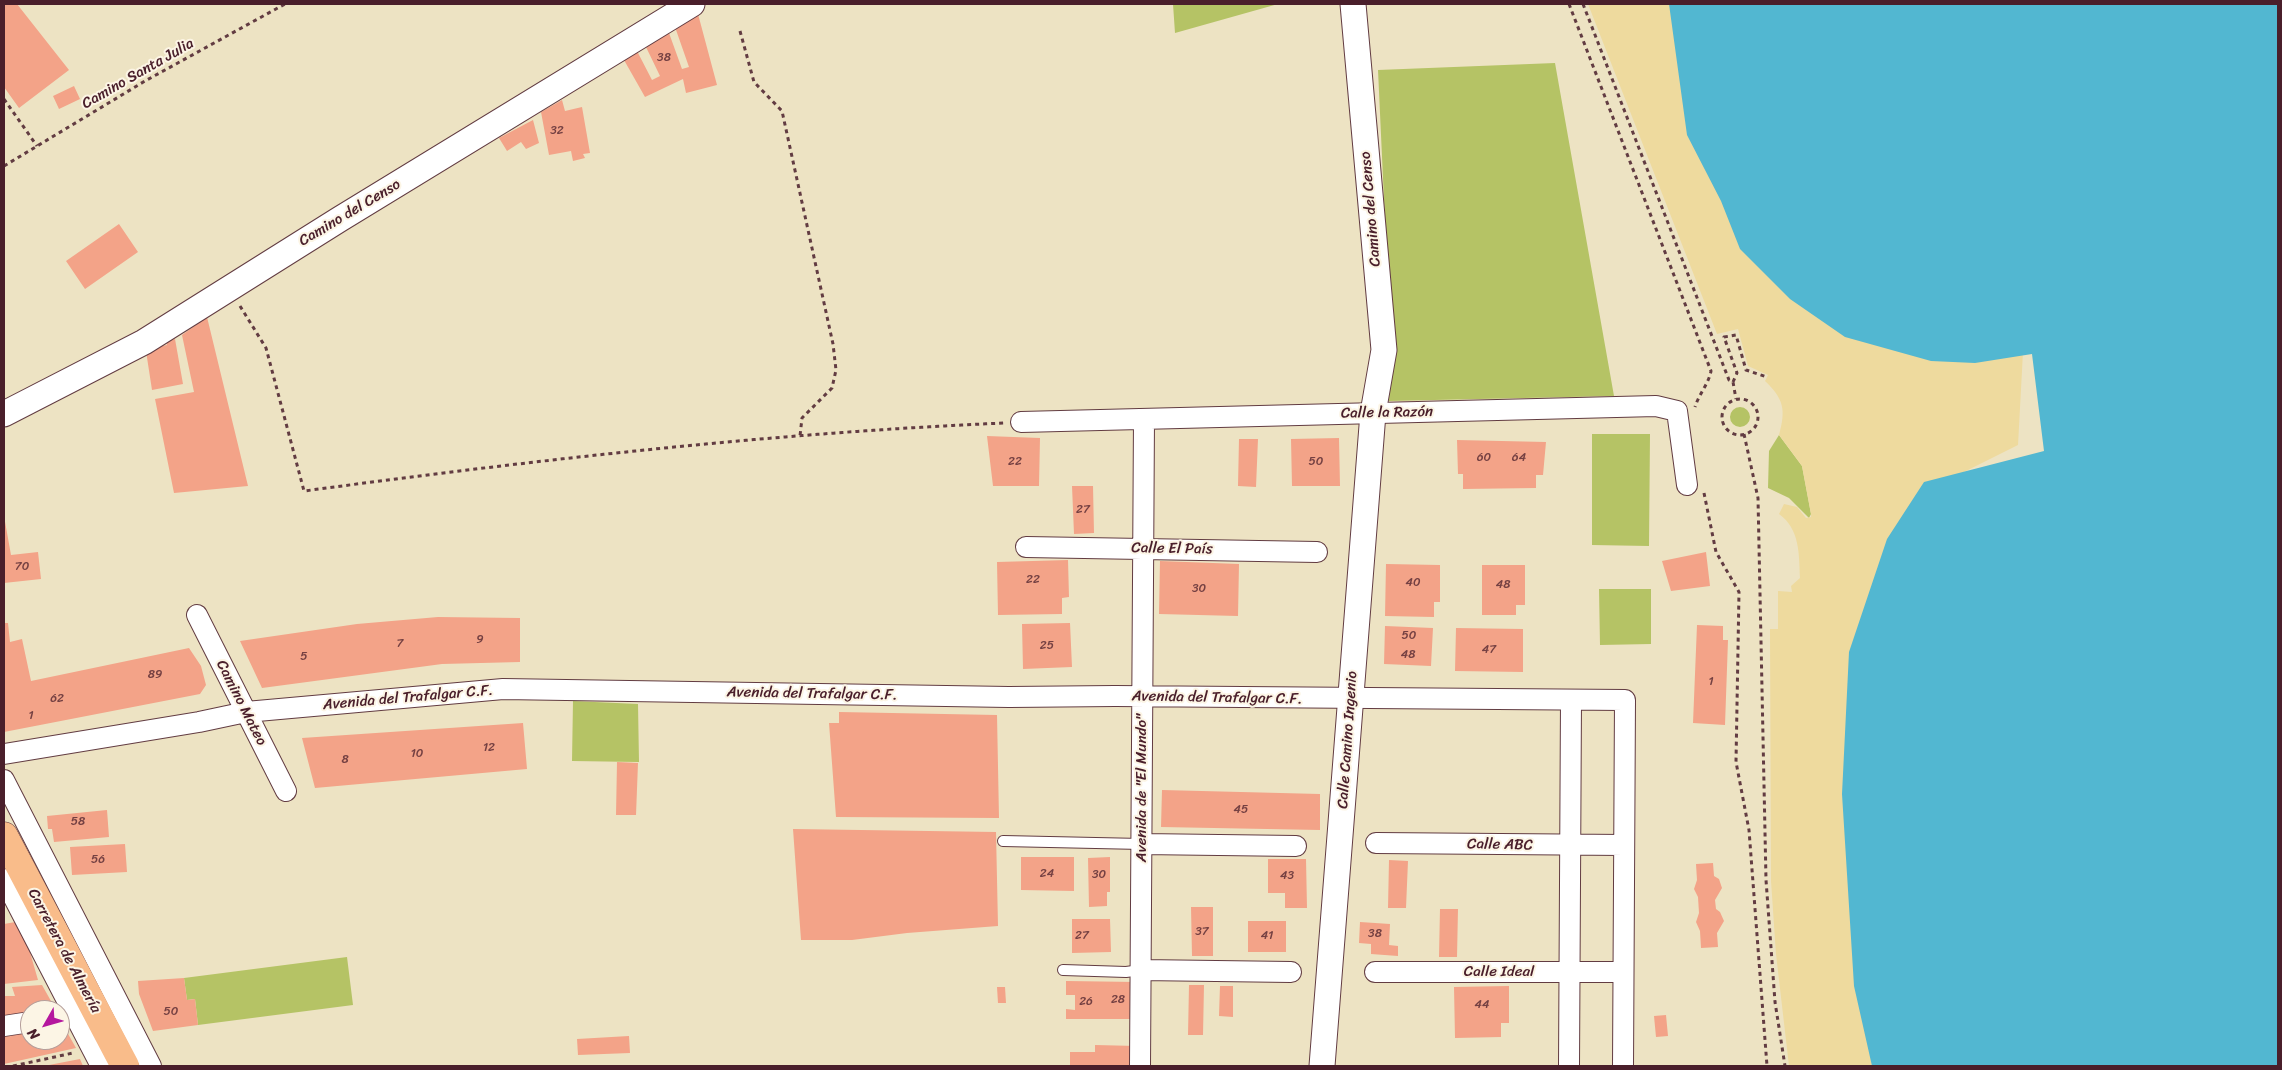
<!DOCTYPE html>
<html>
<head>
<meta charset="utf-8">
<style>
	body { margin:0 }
	#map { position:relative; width:2282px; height:1070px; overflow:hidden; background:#ede3c3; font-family:Sriracha,sans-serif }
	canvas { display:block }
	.frame { position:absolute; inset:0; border:5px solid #4a1f2b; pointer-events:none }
	.north { position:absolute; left:20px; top:1000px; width:50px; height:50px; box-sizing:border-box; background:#fcf5e5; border:1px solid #b59f9b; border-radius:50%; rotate:232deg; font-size:14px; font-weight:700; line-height:20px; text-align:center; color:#4a1f2b }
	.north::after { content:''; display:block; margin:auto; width:18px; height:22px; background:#b5179e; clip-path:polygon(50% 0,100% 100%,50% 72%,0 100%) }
</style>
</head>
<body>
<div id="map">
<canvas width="2282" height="1070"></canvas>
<div class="frame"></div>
<div class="north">N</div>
</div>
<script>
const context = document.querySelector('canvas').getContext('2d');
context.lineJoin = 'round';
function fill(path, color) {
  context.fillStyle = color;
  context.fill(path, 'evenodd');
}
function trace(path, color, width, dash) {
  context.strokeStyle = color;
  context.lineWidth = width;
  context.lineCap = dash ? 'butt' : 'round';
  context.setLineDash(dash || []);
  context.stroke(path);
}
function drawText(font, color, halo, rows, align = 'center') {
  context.font = font + ' Sriracha,sans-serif';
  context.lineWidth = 4;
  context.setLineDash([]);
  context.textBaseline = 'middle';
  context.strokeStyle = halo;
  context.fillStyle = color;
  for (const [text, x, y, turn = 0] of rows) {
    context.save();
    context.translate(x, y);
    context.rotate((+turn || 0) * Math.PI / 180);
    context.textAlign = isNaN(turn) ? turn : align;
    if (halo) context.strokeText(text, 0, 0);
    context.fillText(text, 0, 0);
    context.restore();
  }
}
fill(new Path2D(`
	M1173,4H1278L1175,33Z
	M1555,63L1614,396L1389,401L1391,351L1378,70Z
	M1730 417a10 10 0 1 1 20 0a10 10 0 1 1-20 0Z
	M1592,434H1650L1649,546L1592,545Z
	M1779,435L1802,466L1811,514L1809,518L1789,498L1768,488L1769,451Z
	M1599,589H1651V644L1600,645Z
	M573,701L638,704L639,762L572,761Z
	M347,957L353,1005L198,1025L195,999L187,1000L184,978Z`), '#b5c365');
fill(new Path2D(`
	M1588,4H1676L2023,352L2018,445L1940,484L1902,1066H1789L1776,954L1771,881L1770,629H1778V591L1792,592L1791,586L1800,578C1799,554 1800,529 1779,514L1784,504L1797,507L1806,518L1811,517V514L1802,466L1779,435C1786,410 1784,399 1765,381L1768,375L1748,366L1738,329L1717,334Z`), '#eeda9e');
fill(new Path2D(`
	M1669,4H2278V1066H1872L1854,986L1842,794L1849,652L1887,539L1924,482L2044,451L2032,354L1975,363L1931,361L1845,337L1790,299L1740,249L1721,201L1687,135Z`), '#52b7d1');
fill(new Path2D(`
	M4,4H17L69,70L19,108L4,87Z
	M698,14L717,85L686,93L683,79L645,97L624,60L637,51L652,80L660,76L646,47L669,33L682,69L689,67L675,27Z
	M74,86L80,99L59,109L53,96Z
	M562,100L565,111L582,107L590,153L583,154L585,158L573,161L571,151L549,155L541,112Z
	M533,120L539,143L526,149L521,142L507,151L499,138Z
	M119,224L138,252L85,289L66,261Z
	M207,317L248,486L174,493L155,399L194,392L182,335Z
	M175,339L183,384L152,390L146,351L157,350L156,347L167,345L166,341Z
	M987,436L1040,438L1039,486H993Z
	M1339,438L1340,486H1292L1291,439Z
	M1239,439H1258L1256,487L1238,486Z
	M1457,440L1546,442L1543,475H1536V488L1463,489V474H1458Z
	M1072,486H1093L1094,533L1074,534Z
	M4,516L11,555L38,552L41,579L4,583Z
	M1706,552L1710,586L1671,591L1662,561Z
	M1068,560L1069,597L1062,598V614L998,615L997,562Z
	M1160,561L1239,564L1238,616L1159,614Z
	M1386,564L1440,565V602H1434V617L1385,616Z
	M1482,565H1525V605H1516V615H1482Z
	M438,617L520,618V662L442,664L262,688L240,641L357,624Z
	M4,623H8L10,642L22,639L31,681L189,648L201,666L206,685L200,694L4,732Z
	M1070,623L1072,667L1023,669L1022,624Z
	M1697,625L1723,626V640H1728L1725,725L1693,723Z
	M1385,626L1433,628L1431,666L1384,664Z
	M1456,628L1523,629V672L1455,671Z
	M839,712L997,715L999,818L836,817L829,723H839Z
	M523,723L527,769L315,788L302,738Z
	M617,762L638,763L636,815H616Z
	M1162,790L1320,794V830L1161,827Z
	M107,810L109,837L54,842L52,829H48L47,816Z
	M793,829L996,832L998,926L907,933L852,940H801Z
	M125,844L127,872L72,875L70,847Z
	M1021,857H1074V891L1021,890Z
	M1110,857V892H1107V906L1089,907L1088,858Z
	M1268,859H1306L1307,908H1285V893H1268Z
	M1389,860L1408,861L1406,908H1388Z
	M1713,863L1714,876L1719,879L1722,888L1715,900L1716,909L1720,912L1724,921L1717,933L1718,947L1701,948L1700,931L1696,922L1699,913L1698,897L1694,889L1697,880L1696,864Z
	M1191,907H1213V956H1192Z
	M1440,909H1458L1457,957H1439Z
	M1072,919H1110L1111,952L1072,953Z
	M21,921L38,980L4,984V924Z
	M1248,921H1286V952H1248Z
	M1360,922L1390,924L1389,945L1398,946V956L1371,954V944L1359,943Z
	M184,978L187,1000L195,999L198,1025L153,1031L139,994L138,981Z
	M1066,981L1137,982V1019H1066V1009L1075,1010V995H1066Z
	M42,985L56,1010H30V1013L4,1017V996H15L12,987Z
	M1189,985H1204L1203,1035H1188Z
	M1220,986H1233V1017L1219,1016Z
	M1509,986V1023H1501V1037L1455,1038L1454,987Z
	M997,987H1005L1006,1003H998Z
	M1666,1015L1668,1036L1656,1037L1654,1016Z
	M63,1025L76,1048L4,1064V1034L30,1031V1040H60V1026Z
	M629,1036L630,1053L578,1055L577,1039Z
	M1095,1045L1137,1046L1133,1066H1070V1052H1095Z
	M80,1059L83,1066H49V1065Z`), '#f3a388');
const service = new Path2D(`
	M1003,841L1142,844
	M1063,970L1126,972L1141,970`);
const minor = new Path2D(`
	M1021,422L1656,406L1677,411L1687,485
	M1026,547L1317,552
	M197,615L286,791
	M4,754L199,722L246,712L503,689L1009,697L1115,696L1625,700L1623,1066
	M4,780L151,1066
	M1376,843L1624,845
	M1142,844L1296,846
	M4,879L101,1066
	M1141,970L1291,972
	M1375,972H1623
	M4,1026L30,1022
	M1140,1066L1144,419
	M1569,1066L1571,700`);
const tertiary = new Path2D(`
	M4,414L144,342L340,219L692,4
	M1322,1066L1373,413L1384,350L1353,4`);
const trunk = new Path2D(`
	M4,836L125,1066`);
trace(service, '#623c42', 12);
trace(minor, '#623c42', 22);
trace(tertiary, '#623c42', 27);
trace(trunk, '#623c42', 29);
trace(new Path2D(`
	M1569,4L1711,371C1709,383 1699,394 1695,407
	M1583,4L1729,380L1733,382L1736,399
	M740,31L754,82L782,111L833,344L836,370L832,388L802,418L800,436
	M4,99L37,146
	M4,166L145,81L285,4
	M240,306L266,348L304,491C536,460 770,433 1005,423
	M1733,382L1737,373L1724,337L1736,335L1746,370L1767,377
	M1722 417a18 18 0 1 1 36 0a18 18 0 1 1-36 0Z
	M1744,434L1758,498L1766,880L1775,1002L1785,1066
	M1704,493L1716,552L1739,592L1736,762L1749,830L1767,1066
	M13,1066L73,1053`), '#623c42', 3, [4, 4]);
trace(service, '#fff', 10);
trace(minor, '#fff', 20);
trace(tertiary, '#fff', 25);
trace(trunk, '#f9bc8a', 28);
drawText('12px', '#744042', null, [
	["38",664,58],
	["32",557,131],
	["60",1484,458],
	["64",1519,458],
	["22",1015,462],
	["50",1316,462],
	["27",1083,510],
	["70",22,567],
	["22",1033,580],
	["40",1413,583],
	["48",1503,585],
	["30",1199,589],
	["50",1409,636],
	["9",480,640],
	["7",400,644],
	["25",1047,646],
	["47",1489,650],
	["48",1408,655],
	["5",304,657],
	["89",155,675],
	["1",1711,682],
	["62",57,699],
	["1",31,716],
	["12",489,748],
	["10",417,754],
	["8",345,760],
	["45",1241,810],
	["58",78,822],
	["56",98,860],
	["24",1047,874],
	["30",1099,875],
	["43",1287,876],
	["37",1202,932],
	["38",1375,934],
	["27",1082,936],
	["41",1267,936],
	["28",1118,1000],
	["26",1086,1002],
	["44",1482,1005],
	["50",171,1012]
]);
drawText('15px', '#4a1f2b', '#fcf5e5', [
	["Camino Santa Julia",138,74,-30],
	["Camino del Censo",1371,209,-95],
	["Camino del Censo",350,213,-31],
	["Calle la Razón",1387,413,-1],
	["Calle El País",1172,549,1],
	["Avenida del Trafalgar C.F.",812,694,1],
	["Avenida del Trafalgar C.F.",408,698,-5],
	["Avenida del Trafalgar C.F.",1217,698,1],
	["Camino Mateo",241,703,63],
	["Calle Camino Ingenio",1348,740,-86],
	["Avenida de \"El Mundo\"",1142,788,-90],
	["Calle ABC",1500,845,1],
	["Carretera de Almería",64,951,62],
	["Calle Ideal",1499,972]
]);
</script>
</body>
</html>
